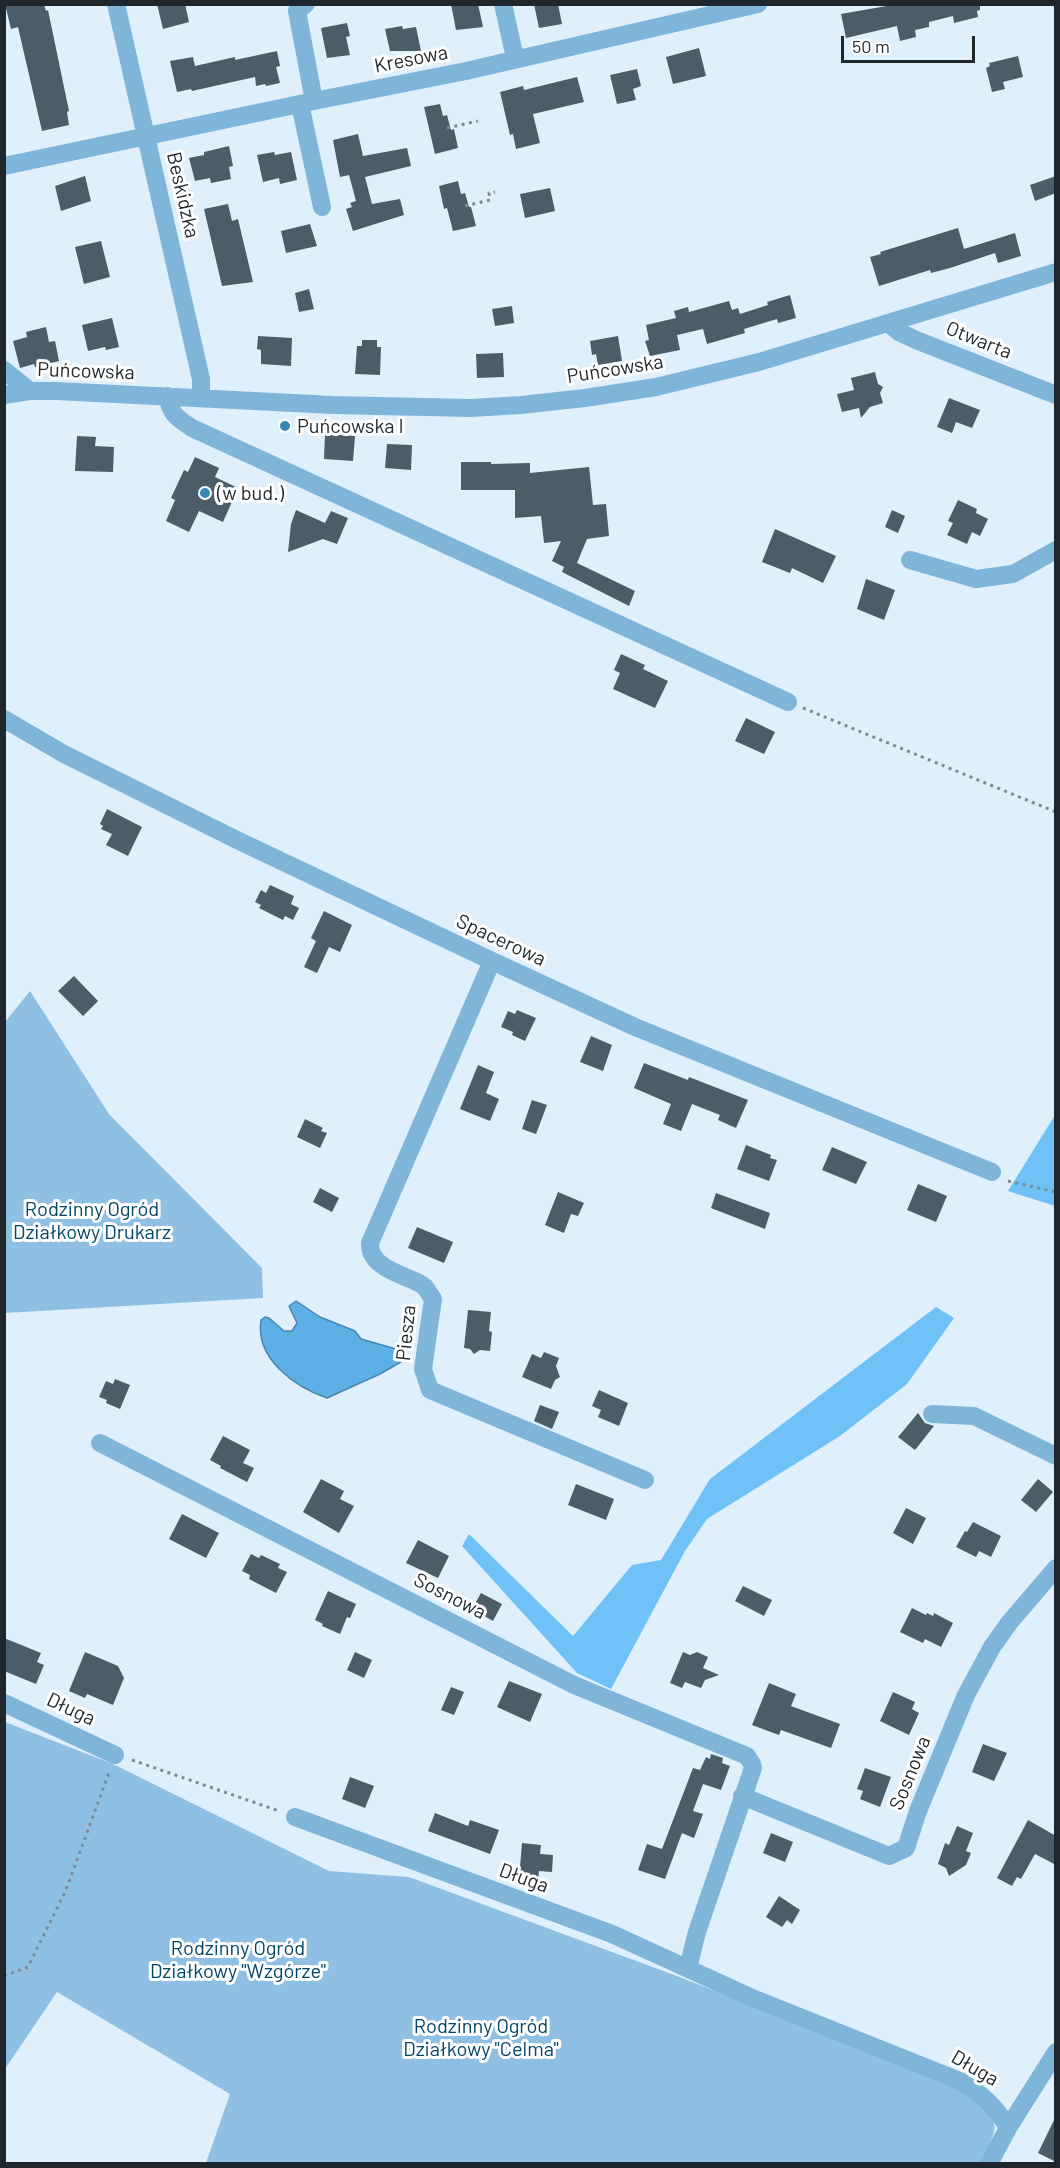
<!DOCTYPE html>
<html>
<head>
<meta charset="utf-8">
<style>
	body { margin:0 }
	#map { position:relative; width:1060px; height:2168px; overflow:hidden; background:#dff0fc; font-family:Barlow,sans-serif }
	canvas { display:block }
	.frame { position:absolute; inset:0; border:6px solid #1f272c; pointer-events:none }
	.scale { position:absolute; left:841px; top:36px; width:134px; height:27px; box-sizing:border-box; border:3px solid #1f272c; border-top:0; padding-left:8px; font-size:18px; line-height:21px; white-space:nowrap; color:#1f272c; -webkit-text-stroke:4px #fff; paint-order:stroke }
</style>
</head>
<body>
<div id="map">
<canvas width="1060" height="2168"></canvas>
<div class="frame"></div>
<div class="scale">50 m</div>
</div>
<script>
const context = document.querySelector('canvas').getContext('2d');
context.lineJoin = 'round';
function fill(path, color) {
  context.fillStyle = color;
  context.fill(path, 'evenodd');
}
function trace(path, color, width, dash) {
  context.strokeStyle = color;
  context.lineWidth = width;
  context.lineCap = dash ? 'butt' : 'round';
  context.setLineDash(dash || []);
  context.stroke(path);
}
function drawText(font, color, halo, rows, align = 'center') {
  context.font = font + ' Barlow,sans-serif';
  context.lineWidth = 6;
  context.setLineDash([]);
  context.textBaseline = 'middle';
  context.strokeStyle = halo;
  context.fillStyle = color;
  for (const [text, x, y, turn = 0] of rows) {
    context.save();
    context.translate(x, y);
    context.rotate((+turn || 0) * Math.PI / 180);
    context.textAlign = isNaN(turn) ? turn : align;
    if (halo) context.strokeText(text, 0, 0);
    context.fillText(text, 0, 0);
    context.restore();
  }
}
fill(new Path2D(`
	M30,991L109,1114L262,1268L263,1298L5,1313V1022Z
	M5,1722L113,1764L329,1871L409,1877L677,1976L966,2090C1000,2125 1002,2118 981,2164L206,2163L230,2094L57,1992L5,2069Z`), '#8fc0e4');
fill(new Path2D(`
	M1055,1115L1056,1206H1055L1008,1191Z
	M936,1307L954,1318L907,1384L840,1436L707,1519L685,1551L611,1689L577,1673L462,1546L469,1534L573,1636L632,1565L661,1560L710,1479Z`), '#70c1f8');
const water = new Path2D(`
	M296,1301L320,1317L355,1331L361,1339L403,1351L406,1359L380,1374L327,1398C295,1387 255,1359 261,1320L265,1317L269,1318L284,1331H292L297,1323L289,1306Z`);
fill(water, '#5eafe5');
trace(water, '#4b86ae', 1.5);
fill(new Path2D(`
	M5,4H44L46,11L48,10L69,111L67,112L69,125L42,131L18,27L11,29Z
	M157,4H185L189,22L163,29Z
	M451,4H478L483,27L456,30Z
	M534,4H558L562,24L539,28Z
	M898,4H980V10L977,11L978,17L954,23L953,16L929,22V27L915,30L916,37L900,41L897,26L846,38L841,14Z
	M347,23L350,36L346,37L350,55L327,58L321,28Z
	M402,26L403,29L416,27L421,51H390L385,29Z
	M699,48L706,76L673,84L666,57Z
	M277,51L280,66L276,67L280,83L266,86L265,84L256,86L255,77L192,91L191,89L177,92L170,61L193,57L195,66L235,57V60Z
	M1018,56L1023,77L1003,82L1005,89L992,92L986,68L990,66L989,63Z
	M637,69L641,86L633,89L636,100L617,104L610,75Z
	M577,77L584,102L533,114L540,143L516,149L513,134L510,135L500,92L523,86L524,90Z
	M440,104L443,116L447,115L451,130L454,129L458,148L435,154L424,107Z
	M358,134L363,156L407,148L411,166L365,177L372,204L400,199L404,215L353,231L346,209L352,207L350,203L356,201L349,175L340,177L333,140Z
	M229,146L233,166L229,167L231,179L211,183L210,178L195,181L189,158L204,155V152Z
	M274,152L275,155L291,152L297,180L280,184L279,178L263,182L257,155Z
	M85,176L91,201L61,211L55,186Z
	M1056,176V193L1035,201L1030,185Z
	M458,181L461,194L465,193L469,207H471L476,226L453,231L447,208L444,209L439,186Z
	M550,188L555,211L525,218L520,194Z
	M228,204L232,221L238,219L253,282L222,286L204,209Z
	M310,224L317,246L286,253L281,231Z
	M958,228L964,249L1015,233L1021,256L998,263L995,253L950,268L931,273L930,270L879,286L870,257L881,254L880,252Z
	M101,241L110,277L84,284L75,247Z
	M309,289L314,309L299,312L295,293Z
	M790,295L796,318L778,323L777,319L744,329L745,333L707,344L703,329L677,335L680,350L650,356L645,341L649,340L646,325L676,318L674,311L688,307L689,312L729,301L732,310L738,308L740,314L768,305L767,302Z
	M512,306L514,323L495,326L492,309Z
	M112,318L119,347L106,350L105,347L88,351L82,325Z
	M46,327L49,342L55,341L59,361L35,367L34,364L20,368L13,341L27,337L26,332Z
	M258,336L292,338L291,366L261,364V350L257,349Z
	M618,336L622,361L598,365L596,354L592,355L590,341Z
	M362,340H377V347H381L380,375L355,374L357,346H362Z
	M503,353L504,377L477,378L476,354Z
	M875,372L878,384L883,387L880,393L883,403L870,407L861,418L859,408L842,412L837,394L854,390L851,378Z
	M949,398L980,410L972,428L956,422L952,433L937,427Z
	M325,434L355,436L353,461L324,459Z
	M77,436L96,437L95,446L114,447L113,472L75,471Z
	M387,444L412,445L411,470L385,468Z
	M195,457L219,468L215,477L238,488L223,522L199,511L189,532L166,521L175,500L171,498L184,470L188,472Z
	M461,462H491V464L530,463V473L589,467L593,505L606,504L609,536L587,539L577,563L635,591L629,606L562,572L564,567L552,561L561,541L544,543L541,516L515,518V490H461Z
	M958,500L977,509L976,513L988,519L980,536L972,532L967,544L947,535L953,523L948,521Z
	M296,510L325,523L331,511L348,518L337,544L323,539L288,552L291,524Z
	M892,510L905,516L898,533L885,527Z
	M775,529L836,556L823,583L792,568L790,573L762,562Z
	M866,579L895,590L884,620L857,609Z
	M621,654L645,665L643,669L668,681L655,708L613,689L620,673L614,670Z
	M746,718L775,732L764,754L735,741Z
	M107,809L142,827L128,856L106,845L112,834L101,829L103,826L100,824Z
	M270,885L294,896L291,904L299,908L293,920L285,916L283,920L259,908L261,905L255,902L261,890L266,893Z
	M324,911L352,925L340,952L329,947L317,973L304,967L316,941L311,938Z
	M74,976L98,1001L83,1016L58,991Z
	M517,1010L536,1018L525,1041L512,1035L513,1032L501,1027L508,1011L515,1014Z
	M591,1036L612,1045L603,1071L580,1062Z
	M644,1063L688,1080L689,1077L748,1100L736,1128L718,1120L720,1115L692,1104L681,1131L663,1124L671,1104L634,1088Z
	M478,1065L494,1072L486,1093L499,1099L490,1121L460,1109Z
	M532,1100L547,1105L536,1134L522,1129Z
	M305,1119L323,1128L321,1131L327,1133L320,1148L297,1137Z
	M746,1145L771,1155L770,1158L777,1160L769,1181L737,1169Z
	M832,1147L867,1162L856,1184L822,1170Z
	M918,1184L947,1196L936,1222L907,1210Z
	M320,1188L339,1198L332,1212L313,1202Z
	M558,1192L584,1203L578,1216L571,1214L564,1233L545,1225Z
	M716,1193L770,1213L765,1229L711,1208Z
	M417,1227L453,1242L444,1263L408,1248Z
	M468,1310L491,1312L489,1331L492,1332L490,1351L480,1350L474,1354L470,1349L464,1348Z
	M544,1352L559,1358L556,1366L560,1377L555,1380L551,1389L522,1377L532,1354L541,1358Z
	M115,1379L130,1385L120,1409L106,1403L107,1400L99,1397L106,1381L113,1384Z
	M599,1390L628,1403L619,1426L598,1417L601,1410L592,1406Z
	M540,1405L559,1412L552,1429L534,1421Z
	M918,1413L925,1423L934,1426L915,1450L898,1437Z
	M223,1436L250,1450L243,1463L254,1468L247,1482L220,1468L221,1466L210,1460Z
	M321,1479L344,1491L340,1499L354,1506L339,1533L303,1512Z
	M1038,1479L1053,1492L1036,1512L1021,1500Z
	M576,1484L614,1499L606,1520L568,1505Z
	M906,1508L926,1518L913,1544L893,1533Z
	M182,1514L219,1533L206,1558L169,1539Z
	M973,1522L1001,1536L991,1557L979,1551L976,1557L956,1547L965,1531L967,1532Z
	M418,1540L449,1556L438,1578L406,1563Z
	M251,1554L259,1558L261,1555L280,1564L278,1568L287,1572L276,1593L249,1579L250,1575L242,1571Z
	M743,1586L772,1600L764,1616L735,1601Z
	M328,1591L356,1604L350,1618L347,1617L340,1634L322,1626L323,1624L315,1620Z
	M481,1593L502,1604L493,1621L472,1609Z
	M912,1608L926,1615L927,1613L933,1616L934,1613L953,1623L941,1647L925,1639L923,1643L900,1632Z
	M4,1638L41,1653L37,1662L44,1665L36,1684L4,1671Z
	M85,1652L118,1666L124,1678L113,1705L87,1694L85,1698L69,1691Z
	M355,1652L372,1660L364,1678L347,1670Z
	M683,1652L690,1655L697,1652L708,1657L703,1668L719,1675L705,1680L701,1688L685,1682L682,1688L670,1683Z
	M509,1681L542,1694L530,1722L497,1707Z
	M769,1683L796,1694L791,1706L840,1724L831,1748L781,1730L779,1735L752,1725Z
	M451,1687L464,1692L454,1715L441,1710Z
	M893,1692L915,1702L912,1709L919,1713L909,1735L880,1721Z
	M983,1744L1007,1753L994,1781L972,1772Z
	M711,1754L723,1758L722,1763L730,1766L721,1790L703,1784L693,1811L703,1814L694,1838L682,1833L665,1879L638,1870L647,1844L662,1849L693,1768L700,1770L706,1757L710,1759Z
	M865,1768L891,1777L880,1807L860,1799L863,1791L857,1789Z
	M350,1777L374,1786L365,1808L342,1799Z
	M435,1813L468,1826L470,1820L499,1830L490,1854L428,1831Z
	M1028,1820L1056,1836V1865L1035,1854L1021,1879L1017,1877L1012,1886L997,1878Z
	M957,1826L973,1833L966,1851L971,1853L966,1865L949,1876L946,1868L938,1864L945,1843L949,1845Z
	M771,1833L793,1842L785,1862L763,1853Z
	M522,1843L541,1845L540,1854L553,1855L552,1872L539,1871L538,1881L519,1879Z
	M779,1896L800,1910L792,1924L787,1920L782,1927L766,1917Z
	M1056,2116V2162L1038,2153Z`), '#4c5d6a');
trace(new Path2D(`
	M447,128L478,121
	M465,206L490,200L489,193L495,192
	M803,708L1056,812
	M1008,1181L1056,1192
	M132,1760L279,1811
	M4,1976L28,1967L66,1890L110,1770`), '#7e8a93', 3, [3, 4.5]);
trace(new Path2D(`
	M116,4L201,379V397
	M306,4L297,11L314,101
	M503,4L515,58
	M300,104L322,207
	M4,166L314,101L466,71L758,4
	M888,323L899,332L916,340L1056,395
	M4,370L30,391
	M4,395L30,391H56L333,405L471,408L521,405L585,398L656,387L759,362L1056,272
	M167,396C171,415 177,418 192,428L788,702
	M910,560L976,579L1013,574L1056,550
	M4,719L64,754L239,841L492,961L635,1027L992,1172
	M492,961L370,1243C369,1267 401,1274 419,1283L425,1287L433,1299L423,1369L430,1390L645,1480
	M932,1414L974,1416L1056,1456
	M100,1443L574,1685L747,1756L752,1764L753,1768L697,1932L688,1968
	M4,1703L115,1755
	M742,1796L889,1856L906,1848L918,1811L966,1695L992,1647L1009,1623L1056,1568
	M295,1817L612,1934L750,1997L960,2081C981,2094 996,2106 1008,2128
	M989,2164L1008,2128L1056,2052`), '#80b5da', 18);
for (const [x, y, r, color] of [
	[285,426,6,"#3786b8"],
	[205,493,6,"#3786b8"]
]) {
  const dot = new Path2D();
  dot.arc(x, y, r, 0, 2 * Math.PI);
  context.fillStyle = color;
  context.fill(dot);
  trace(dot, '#fff', 2);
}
drawText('20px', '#1f272c', '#fff', [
	["Kresowa",411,59,-11],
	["Beskidzka",183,195,77],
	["Otwarta",979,340,22],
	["Puńcowska",615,369,-9],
	["Puńcowska",86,371,2],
	["Spacerowa",501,940,25],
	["Piesza",406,1333,-84],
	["Sosnowa",450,1596,27],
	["Długa",71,1709,25],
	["Sosnowa",910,1773,-68],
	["Długa",524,1878,20],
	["Długa",975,2068,30]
]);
drawText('20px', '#1f272c', '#fff', [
	["Puńcowska I",297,426],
	["(w bud.)",217,493]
], 'left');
drawText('20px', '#014669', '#fff', [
	["Rodzinny Ogród",92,1209],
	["Działkowy Drukarz",92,1232],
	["Rodzinny Ogród",238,1948],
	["Działkowy \"Wzgórze\"",238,1971],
	["Rodzinny Ogród",481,2026],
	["Działkowy \"Celma\"",481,2049]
]);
</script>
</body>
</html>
